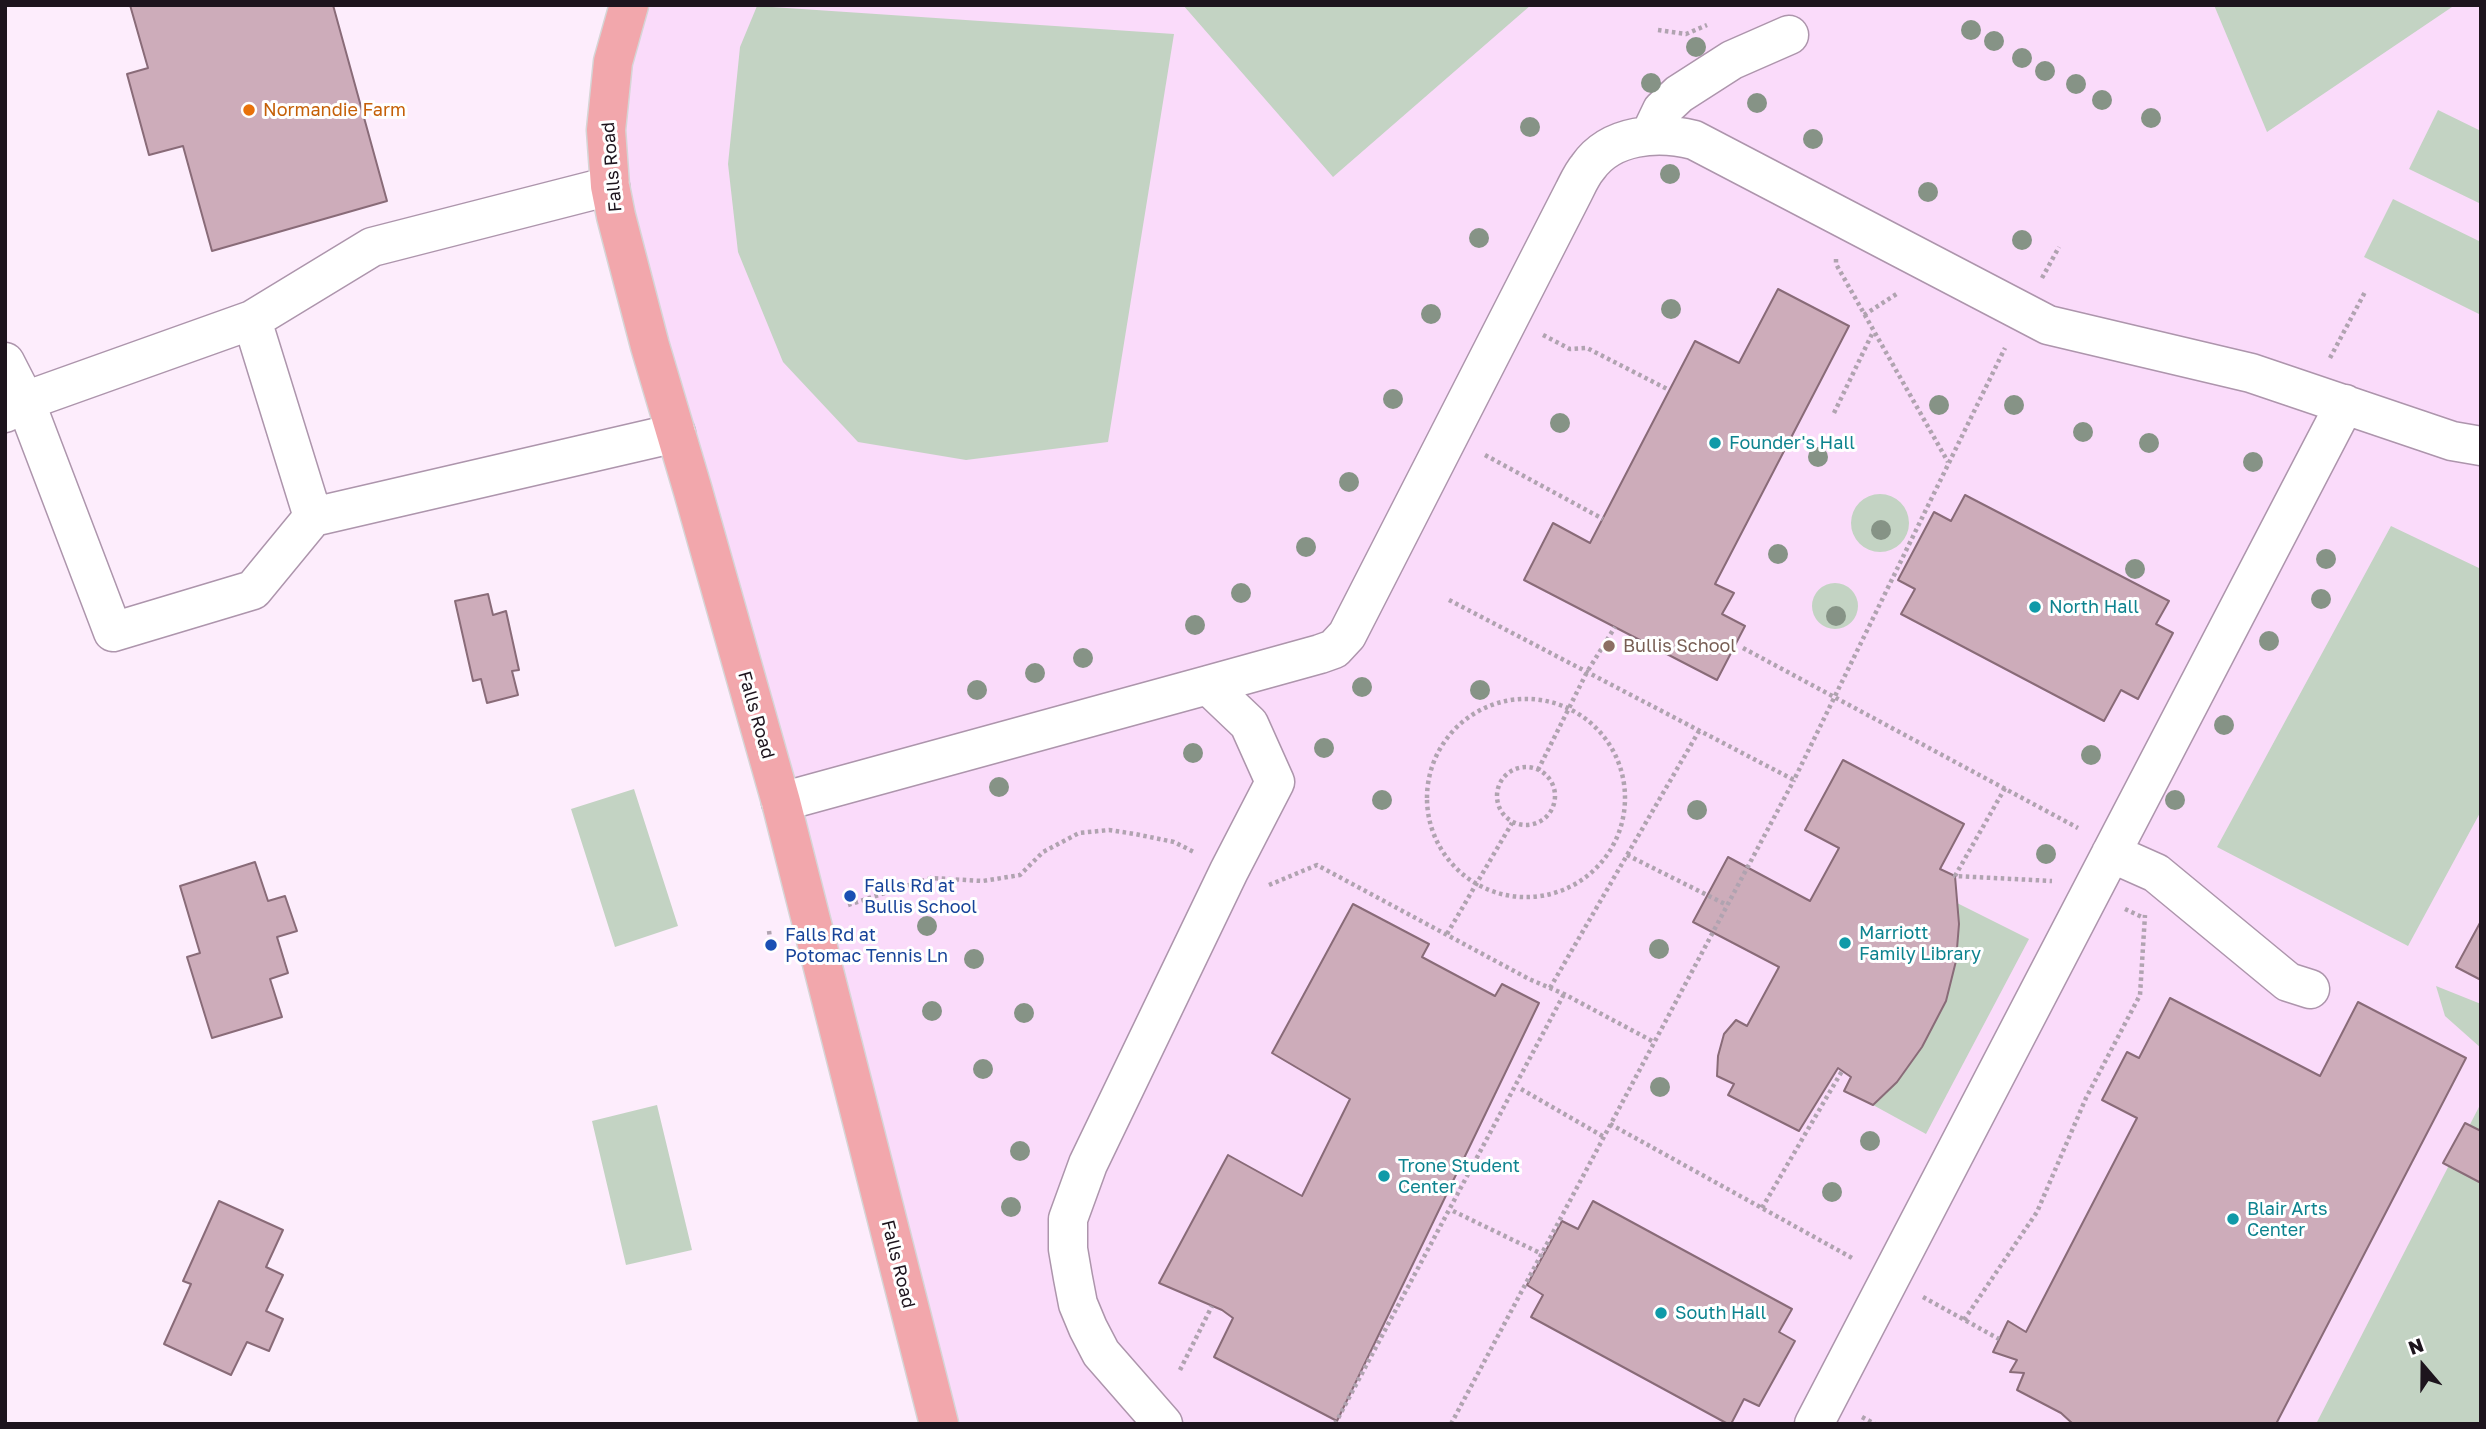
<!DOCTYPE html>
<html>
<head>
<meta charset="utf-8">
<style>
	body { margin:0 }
	#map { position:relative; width:2486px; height:1429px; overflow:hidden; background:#fdedfc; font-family:"Golos Text",sans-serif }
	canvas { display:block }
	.frame { position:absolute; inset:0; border:7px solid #1d141d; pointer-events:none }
	.north { position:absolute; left:2388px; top:1331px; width:70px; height:70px; -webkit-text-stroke:5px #fff; paint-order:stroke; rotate:340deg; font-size:19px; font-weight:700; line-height:28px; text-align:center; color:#1d141d }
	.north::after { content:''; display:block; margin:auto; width:24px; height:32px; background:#1d141d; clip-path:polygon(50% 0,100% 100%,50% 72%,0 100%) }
</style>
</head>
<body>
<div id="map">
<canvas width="2486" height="1429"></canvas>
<div class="frame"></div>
<div class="north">N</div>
</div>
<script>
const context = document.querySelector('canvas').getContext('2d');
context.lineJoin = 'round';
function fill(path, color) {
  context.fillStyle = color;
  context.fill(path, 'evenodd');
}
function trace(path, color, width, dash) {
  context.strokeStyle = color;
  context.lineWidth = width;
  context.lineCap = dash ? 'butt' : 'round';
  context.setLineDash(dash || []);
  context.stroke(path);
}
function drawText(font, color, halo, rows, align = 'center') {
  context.font = font + ' "Golos Text",sans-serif';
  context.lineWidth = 6;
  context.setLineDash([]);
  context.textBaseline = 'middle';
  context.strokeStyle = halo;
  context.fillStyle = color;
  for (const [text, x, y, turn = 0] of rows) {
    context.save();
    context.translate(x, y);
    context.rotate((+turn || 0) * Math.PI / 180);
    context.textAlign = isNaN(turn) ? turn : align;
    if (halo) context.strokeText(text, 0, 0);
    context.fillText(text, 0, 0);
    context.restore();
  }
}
fill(new Path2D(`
	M629,5H2481V1424H939L616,216Z`), '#fadbfa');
fill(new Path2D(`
	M1183,5H1531L1333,177Z
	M2214,5H2455L2267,132Z
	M757,6L1174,34L1108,442L966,460L858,442L783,362L738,252L728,164L740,47Z
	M2438,110L2481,131V204L2409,169Z
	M2393,199L2481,242V315L2364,257Z
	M1851 523a29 29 0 1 1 58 0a29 29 0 1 1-58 0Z
	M2391,526L2481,569V811L2408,946L2217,847Z
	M1812 606a23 23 0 1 1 46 0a23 23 0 1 1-46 0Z
	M634,789L678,926L615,947L571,809Z
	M1957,903L2029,939L1926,1134L1873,1105C1931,1048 1963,985 1957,903Z
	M2436,986L2481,1004V1048L2445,1016Z
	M2481,1103V1424H2316Z
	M657,1105L692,1250L626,1265L592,1121Z`), '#c3d3c3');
const building = new Path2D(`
	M130,5H333L387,201L212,251L183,146L149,155L127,74L148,68Z
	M1778,289L1849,326L1715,584L1734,593L1722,614L1745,626L1717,680L1524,580L1553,523L1590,543L1695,341L1739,363Z
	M1965,495L2169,601L2156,624L2173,633L2138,699L2121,690L2104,721L1901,614L1915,589L1898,580L1934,512L1951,521Z
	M488,594L493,615L506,611L519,670L512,671L518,695L487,703L481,679L473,681L455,601Z
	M1843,760L1964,824L1940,869L1955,876L1959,924L1956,961L1946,1001L1922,1047L1897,1082L1873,1105L1844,1091L1851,1077L1838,1068L1799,1131L1728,1095L1734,1084L1717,1076L1718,1056L1724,1034L1736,1020L1747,1026L1779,967L1693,922L1728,857L1810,901L1839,848L1805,830Z
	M255,862L268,901L285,896L297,931L277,937L288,973L270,979L282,1017L212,1038L187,957L200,953L180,886Z
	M1353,904L1429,944L1422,957L1435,964L1495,996L1502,984L1539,1003L1337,1421L1214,1357L1233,1318L1222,1310L1159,1283L1228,1155L1302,1196L1350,1099L1272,1053Z
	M2481,921V980L2456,967Z
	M2170,998L2320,1076L2358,1002L2466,1058L2276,1424H2073L2061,1413L2017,1390L2024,1373L2010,1372L2017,1360L1993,1352L2008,1321L2026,1332L2137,1118L2102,1100L2127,1052L2139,1058Z
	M2465,1123L2481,1131V1183L2443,1163Z
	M219,1201L283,1230L266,1267L283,1275L266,1311L283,1319L269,1351L247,1342L231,1375L164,1344L191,1284L183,1281Z
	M1593,1201L1792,1309L1779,1332L1795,1341L1759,1406L1744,1399L1731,1424H1728L1531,1317L1543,1295L1527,1285L1562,1221L1578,1229Z`);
fill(building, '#cdacba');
trace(building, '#896b78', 2);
const minor = new Path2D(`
	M1650,135L1662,110L1679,94L1732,60L1789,35
	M610,186L372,247L252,320L313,517L676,433
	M252,320L25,401L113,632L253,590L313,517
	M5,362L25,401L5,413
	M781,802L1208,685
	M2111,853L2156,873L2288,982L2310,989
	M1163,1424L1101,1353L1088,1328L1078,1304L1073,1278L1068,1249V1219L1088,1164L1229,871L1275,782L1249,724L1208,685L1320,654L1334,649L1347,635L1574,191C1578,183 1582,174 1588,167C1611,134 1658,131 1694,140L2048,325L2251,373L2452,441L2481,446
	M1814,1424L2345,404`);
const major = new Path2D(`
	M629,5L613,62L606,130L610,186L616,216L650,346L693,491L781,802L939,1424`);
trace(minor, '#ad95ac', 41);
trace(major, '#d6d5d6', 41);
trace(new Path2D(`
	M1658,30L1686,34L1707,25
	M1836,259V264L1948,462
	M2042,278L2059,247
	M1864,315L1898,293
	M1543,335L1570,349L1587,348L1669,390
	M2330,358L2365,292
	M1834,413L1873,332
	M1485,455L1603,519
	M1449,600L1794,780L2005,348
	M1743,648L2078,828
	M1427 798a99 99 0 1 1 198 0a99 99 0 1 1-198 0Z
	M1497 796a29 29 0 1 1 58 0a29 29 0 1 1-58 0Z
	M1538,770L1587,672L1615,627
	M2005,788L1955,876L2052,881
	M1627,855L1727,905
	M1269,885L1317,865L1529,979L1564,994L1654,1042
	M848,905L931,878L983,881L1020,875L1043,852L1079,833L1109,830L1135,834L1174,842L1194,852
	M2125,909L2142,917
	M769,931L771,945
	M1447,934L1512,823
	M1550,988L1699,731
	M1521,1089L1604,1137
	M1610,1124L1854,1259
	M1762,1208L1842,1071
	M1453,1211L1542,1254
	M1923,1297L1999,1339
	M1964,1320L2037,1212L2086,1098L2140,995L2145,915
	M1180,1370L1212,1306
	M1862,1417L1875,1424
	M1335,1424L1564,994
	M1451,1424L1794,780`), '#b0a3b0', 4.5, [3.5, 3.5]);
trace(minor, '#fff', 38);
trace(major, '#f2a7ac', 38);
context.fillStyle = '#869386';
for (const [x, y] of [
	[1971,30],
	[1994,41],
	[1696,47],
	[2022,58],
	[2045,71],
	[1651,83],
	[2076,84],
	[2102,100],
	[1757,103],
	[2151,118],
	[1530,127],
	[1813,139],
	[1670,174],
	[1928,192],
	[1479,238],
	[2022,240],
	[1671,309],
	[1431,314],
	[1393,399],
	[1939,405],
	[2014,405],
	[1560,423],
	[2083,432],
	[2149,443],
	[1818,457],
	[2253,462],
	[1349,482],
	[1881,530],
	[1306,547],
	[1778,554],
	[2326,559],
	[2135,569],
	[1241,593],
	[2321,599],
	[1836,616],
	[1195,625],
	[2269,641],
	[1083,658],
	[1035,673],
	[1362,687],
	[977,690],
	[1480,690],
	[2224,725],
	[1324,748],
	[1193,753],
	[2091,755],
	[999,787],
	[1382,800],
	[2175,800],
	[1697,810],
	[2046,854],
	[927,926],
	[1659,949],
	[974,959],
	[932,1011],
	[1024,1013],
	[983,1069],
	[1660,1087],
	[1870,1141],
	[1020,1151],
	[1832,1192],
	[1011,1207]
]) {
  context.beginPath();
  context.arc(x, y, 10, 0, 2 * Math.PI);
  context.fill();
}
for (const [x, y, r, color] of [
	[249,110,7,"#e8710a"],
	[1715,443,7,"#0f9aa8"],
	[2035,607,7,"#0f9aa8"],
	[1609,646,7,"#8d6e63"],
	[850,896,7,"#1a4fb4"],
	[1845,943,7,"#0f9aa8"],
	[771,945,7,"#1a4fb4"],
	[1384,1176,7,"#0f9aa8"],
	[2233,1219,7,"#0f9aa8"],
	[1661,1313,7,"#0f9aa8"]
]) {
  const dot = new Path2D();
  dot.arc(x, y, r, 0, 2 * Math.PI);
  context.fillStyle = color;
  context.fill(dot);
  trace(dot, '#fff', 2.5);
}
drawText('18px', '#c56008', '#fff', [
	["Normandie Farm",263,110]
], 'left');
drawText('18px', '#1d141d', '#fff', [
	["Falls Road",612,167,-95],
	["Falls Road",756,715,74],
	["Falls Road",898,1264,76]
]);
drawText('18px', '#0d838f', '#fff', [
	["Founder's Hall",1729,443],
	["North Hall",2049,607],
	["Marriott",1859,933],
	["Family Library",1859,954],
	["Trone Student",1398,1166],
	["Center",1398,1187],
	["Blair Arts",2247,1209],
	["Center",2247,1230],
	["South Hall",1675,1313]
], 'left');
drawText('18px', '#785e54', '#fff', [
	["Bullis School",1623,646]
], 'left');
drawText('18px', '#164399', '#fff', [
	["Falls Rd at",864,886],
	["Bullis School",864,907],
	["Falls Rd at",785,935],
	["Potomac Tennis Ln",785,956]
], 'left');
</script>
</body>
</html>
